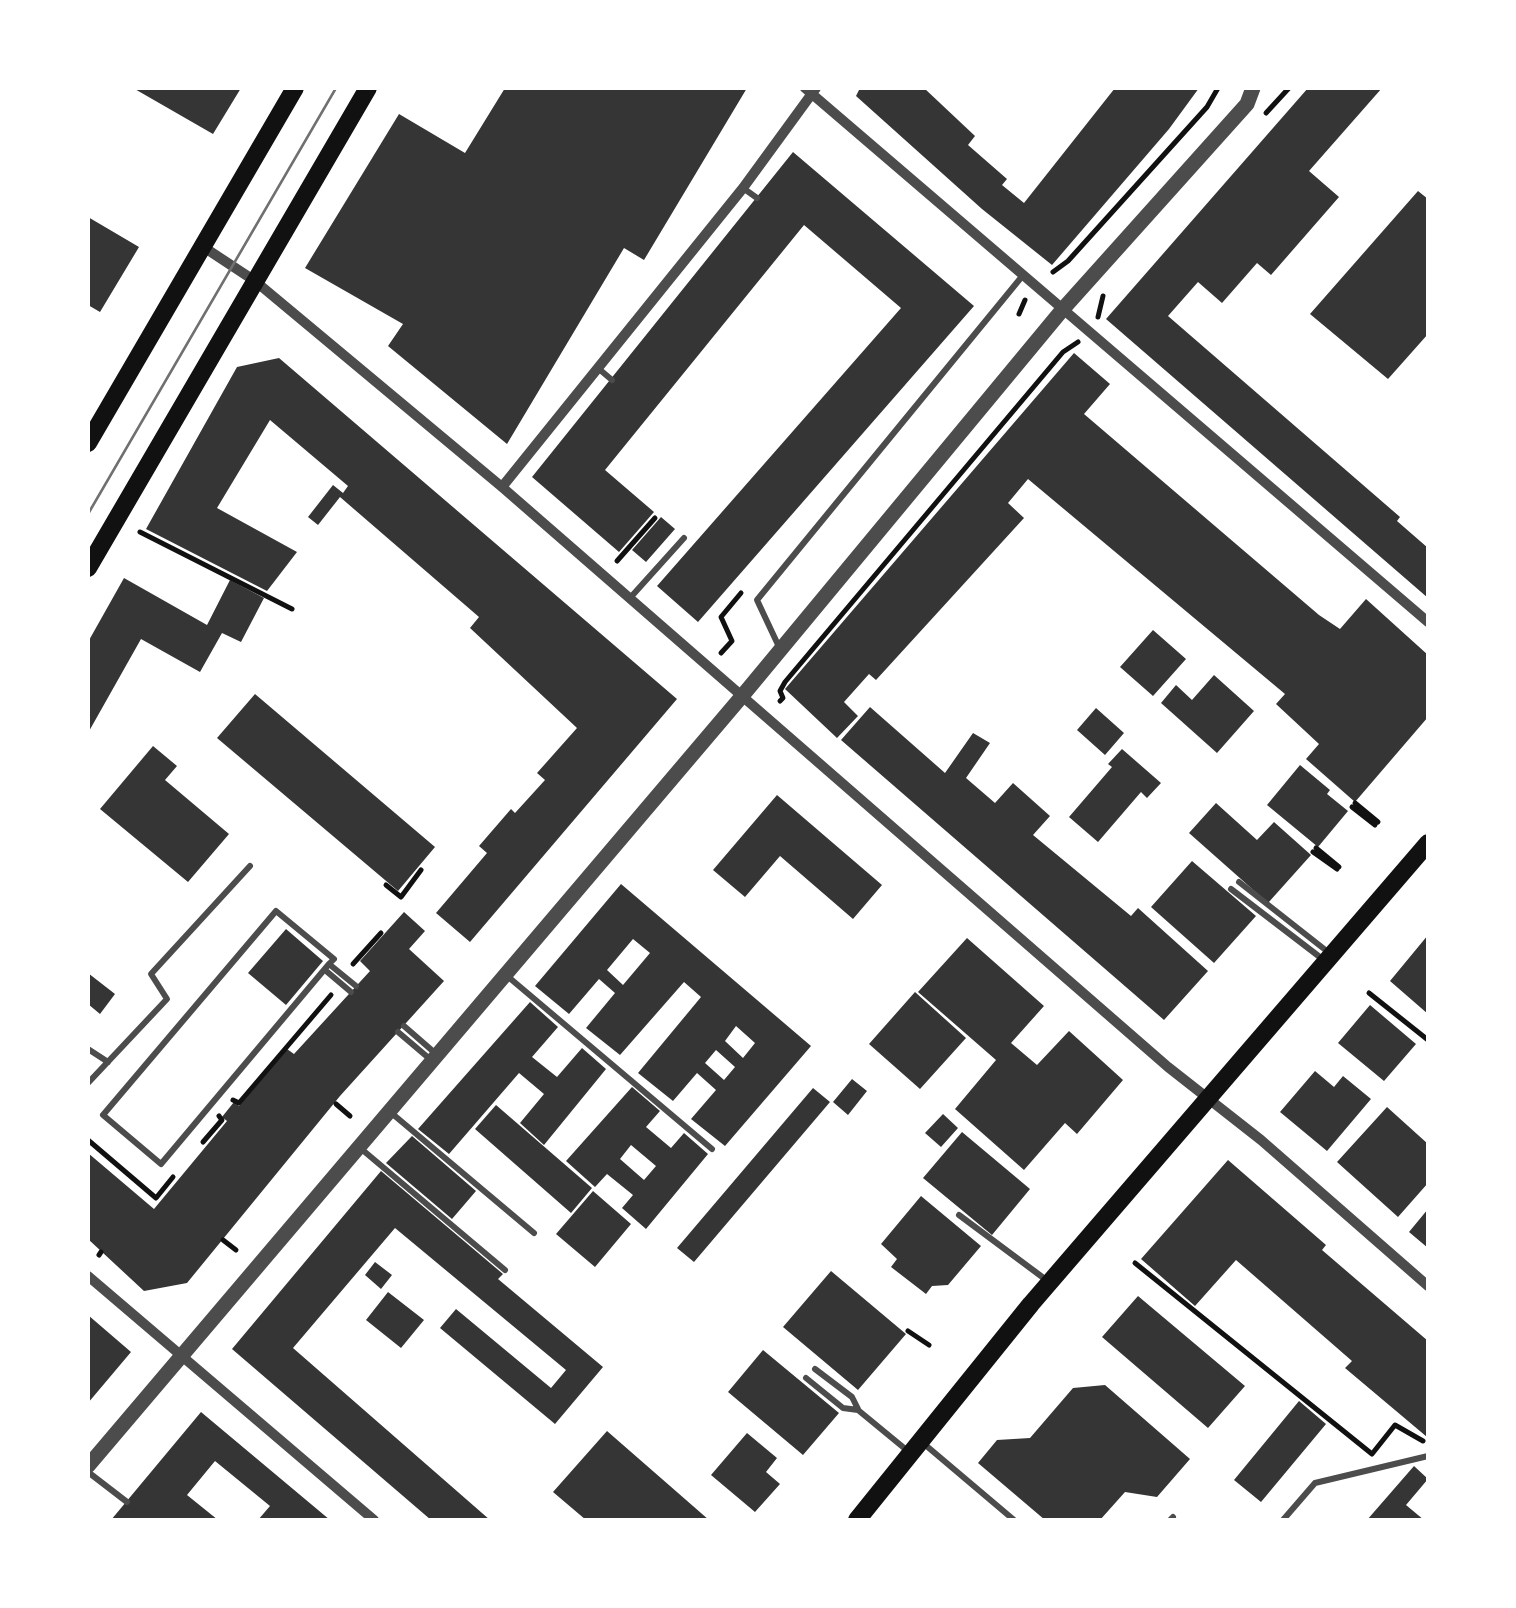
<!DOCTYPE html>
<html>
<head>
<meta charset="utf-8">
<style>
	body { margin:0 }
	#map { position:relative; width:1516px; height:1608px; overflow:hidden; background:#fff; font-family:Mulish,sans-serif }
	canvas { display:block }
	.frame { position:absolute; inset:0; border:90px solid #fff; pointer-events:none }
</style>
</head>
<body>
<div id="map">
<canvas width="1516" height="1608"></canvas>
<div class="frame"></div>
</div>
<script>
const context = document.querySelector('canvas').getContext('2d');
context.lineJoin = 'round';
function fill(path, color) {
  context.fillStyle = color;
  context.fill(path, 'evenodd');
}
function trace(path, color, width, dash) {
  context.strokeStyle = color;
  context.lineWidth = width;
  context.lineCap = dash ? 'butt' : 'round';
  context.setLineDash(dash || []);
  context.stroke(path);
}
fill(new Path2D(`
	M133,88H241L213,134Z
	M505,88H747L644,260L624,248L507,444L388,346L403,324L305,268L399,114L465,153Z
	M860,88H924L975,136L968,145L1007,179L1002,185L1024,203L1115,88H1199L1169,129L1052,265L982,209L856,96Z
	M1308,88H1382L1309,171L1339,197L1271,275L1257,263L1222,303L1198,282L1168,316L1400,517L1397,521L1428,548V598L1106,319Z
	M793,152L974,306L698,622L657,586L901,308L804,225L605,470L654,512L619,552L532,477Z
	M1418,191L1428,199V334L1388,379L1310,314Z
	M88,217L139,247L100,312L88,305Z
	M1074,353L1110,384L1084,414L1319,615L1340,629L1366,599L1428,655V717L1355,802L1306,759L1319,744L1276,704L1285,694L1028,479L1008,503L1024,518L876,680L869,674L844,702L858,716L837,738L785,689Z
	M279,358L677,699L470,942L436,913L487,853L479,846L511,809L515,813L545,780L537,773L577,728L470,628L479,617L340,497L318,525L308,517L333,485L343,493L348,486L270,420L217,508L297,552L267,591L146,529L237,367Z
	M661,517L675,529L646,562L632,550Z
	M124,578L207,625L230,580L264,598L241,642L222,633L200,672L141,639L88,733V642Z
	M1153,630L1186,659L1153,696L1120,667Z
	M1214,675L1254,711L1217,753L1161,703L1176,685L1192,700Z
	M255,694L435,847L398,891L217,738Z
	M870,707L945,773L973,733L990,743L966,778L995,803L1013,783L1050,816L1033,835L1131,916L1138,908L1208,971L1164,1020L841,740Z
	M1096,708L1124,733L1105,755L1077,730Z
	M153,746L177,766L165,780L229,834L188,882L100,809Z
	M1122,749L1161,783L1147,798L1141,792L1098,842L1069,817L1112,767L1108,764Z
	M1300,765L1330,790L1327,794L1348,811L1318,847L1267,805Z
	M777,795L882,885L853,919L780,856L745,897L713,870Z
	M1216,803L1257,840L1274,822L1311,855L1268,903L1189,833Z
	M1192,861L1256,916L1214,963L1151,907Z
	M621,884L811,1046L725,1146L691,1119L716,1090L697,1073L673,1101L638,1073L701,997L684,982L620,1055L586,1028L615,993L599,979L569,1014L535,986ZM633,939L650,953L623,985L607,970ZM736,1026L755,1043L743,1058L725,1041ZM716,1050L735,1067L724,1080L705,1063Z
	M404,912L425,931L409,949L444,981L340,1096L187,1283L144,1291L88,1239V1153L154,1209L227,1121L222,1117L234,1102L239,1106L287,1049L294,1054L370,971L360,961Z
	M286,929L323,961L286,1005L248,973Z
	M1428,935V1014L1390,981Z
	M967,938L1044,1006L1011,1043L1037,1065L1069,1031L1123,1080L1077,1134L1065,1123L1024,1170L955,1109L996,1060L918,992Z
	M88,973L115,994L100,1014L88,1004Z
	M915,992L966,1038L920,1089L869,1044Z
	M530,1002L558,1027L532,1057L557,1077L582,1048L606,1069L544,1145L520,1123L544,1094L519,1073L449,1154L418,1129Z
	M1370,1005L1416,1044L1384,1081L1338,1043Z
	M1315,1071L1334,1087L1343,1076L1371,1099L1327,1151L1280,1112Z
	M852,1079L867,1091L848,1115L833,1102Z
	M632,1087L660,1111L646,1127L671,1148L684,1133L708,1154L646,1229L622,1208L633,1195L607,1174L595,1187L566,1161ZM631,1145L656,1166L644,1180L620,1159Z
	M813,1088L830,1102L694,1262L677,1248Z
	M496,1105L592,1188L571,1213L475,1129Z
	M1387,1107L1428,1144V1183L1398,1217L1337,1162Z
	M943,1114L958,1128L941,1147L925,1133Z
	M962,1132L1030,1189L992,1235L923,1178Z
	M412,1136L476,1191L452,1219L386,1163Z
	M1228,1160L1326,1245L1322,1250L1428,1341L1427,1437L1345,1368L1352,1361L1236,1260L1195,1306L1141,1259Z
	M381,1171L503,1274L498,1279L603,1367L555,1424L440,1328L456,1309L551,1388L566,1370L395,1228L293,1348L490,1520H431L232,1349Z
	M593,1191L631,1224L595,1267L556,1234Z
	M921,1196L981,1246L948,1285L932,1286L926,1294L891,1267L897,1259L881,1244Z
	M1428,1209V1248L1409,1232Z
	M375,1262L392,1275L381,1289L365,1275Z
	M831,1271L906,1334L858,1390L783,1327Z
	M388,1292L424,1320L401,1348L366,1320Z
	M1138,1296L1245,1386L1208,1428L1102,1337Z
	M88,1315L131,1352L88,1403Z
	M763,1350L839,1413L803,1455L728,1392Z
	M1105,1385L1190,1459L1157,1497L1125,1492L1100,1520H1045L978,1463L997,1440L1030,1438L1073,1388Z
	M1299,1401L1326,1424L1261,1502L1234,1480Z
	M201,1412L330,1520H258L270,1506L215,1461L187,1495L218,1520H111Z
	M607,1431L709,1520H586L553,1492Z
	M747,1433L777,1458L766,1472L780,1484L755,1512L711,1475Z
	M1414,1466L1428,1479L1406,1505L1424,1520H1367Z`), '#353535');
trace(new Path2D(`
	M1266,113L1289,88
	M1053,272L1068,261L1207,107L1218,88
	M1019,314L1025,300
	M1098,317L1103,296
	M140,532L292,609
	M617,561L655,518
	M721,653L732,641L721,617L741,593
	M780,701L783,698L780,691L785,682L1063,352L1078,342
	M1355,803L1378,822
	M1352,807L1375,825
	M1316,848L1339,867
	M1313,852L1337,869
	M386,885L401,897L421,870
	M353,964L381,933
	M1369,993L1428,1040
	M233,1100L239,1103L331,995
	M336,1104L350,1116
	M88,1140L156,1198L173,1177
	M203,1142L222,1120L219,1116
	M223,1240L236,1250
	M99,1255L101,1252
	M1135,1263L1372,1454L1395,1425L1423,1441
	M908,1331L929,1345`), '#111', 5);
trace(new Path2D(`
	M743,188L757,198
	M599,369L612,380
	M630,598L684,538
	M780,649L757,600L1024,274
	M1239,882L1328,952
	M1231,889L1325,961
	M329,964L161,1164L103,1115L276,911L334,959L329,964L356,986
	M325,970L351,992
	M506,975L712,1149
	M404,1026L435,1053
	M398,1032L431,1060
	M88,1049L108,1062
	M88,1083L167,999L151,974L250,866
	M389,1111L534,1233
	M359,1147L505,1270
	M959,1215L1049,1282
	M815,1369L852,1397L858,1409
	M806,1378L843,1408L858,1410L909,1452
	M923,1443L1014,1520
	M88,1472L127,1502
	M1170,1520L1173,1517
	M1283,1520L1315,1483L1428,1456`), '#4c4c4c', 6);
trace(new Path2D(`
	M805,88L1428,622
	M202,246L255,281L502,487L1168,1067L1261,1140L1428,1286
	M502,487L743,188L816,88
	M88,1276L374,1520`), '#4c4c4c', 10);
trace(new Path2D(`
	M88,1466L743,695L1063,309L1247,104L1253,88`), '#4c4c4c', 15);
trace(new Path2D(`
	M88,443L295,88
	M88,568L368,88`), '#111', 18);
trace(new Path2D(`
	M857,1520L1031,1304L1428,843`), '#111', 18);
trace(new Path2D(`
	M88,514L336,88`), '#707070', 2.5);
</script>
</body>
</html>
